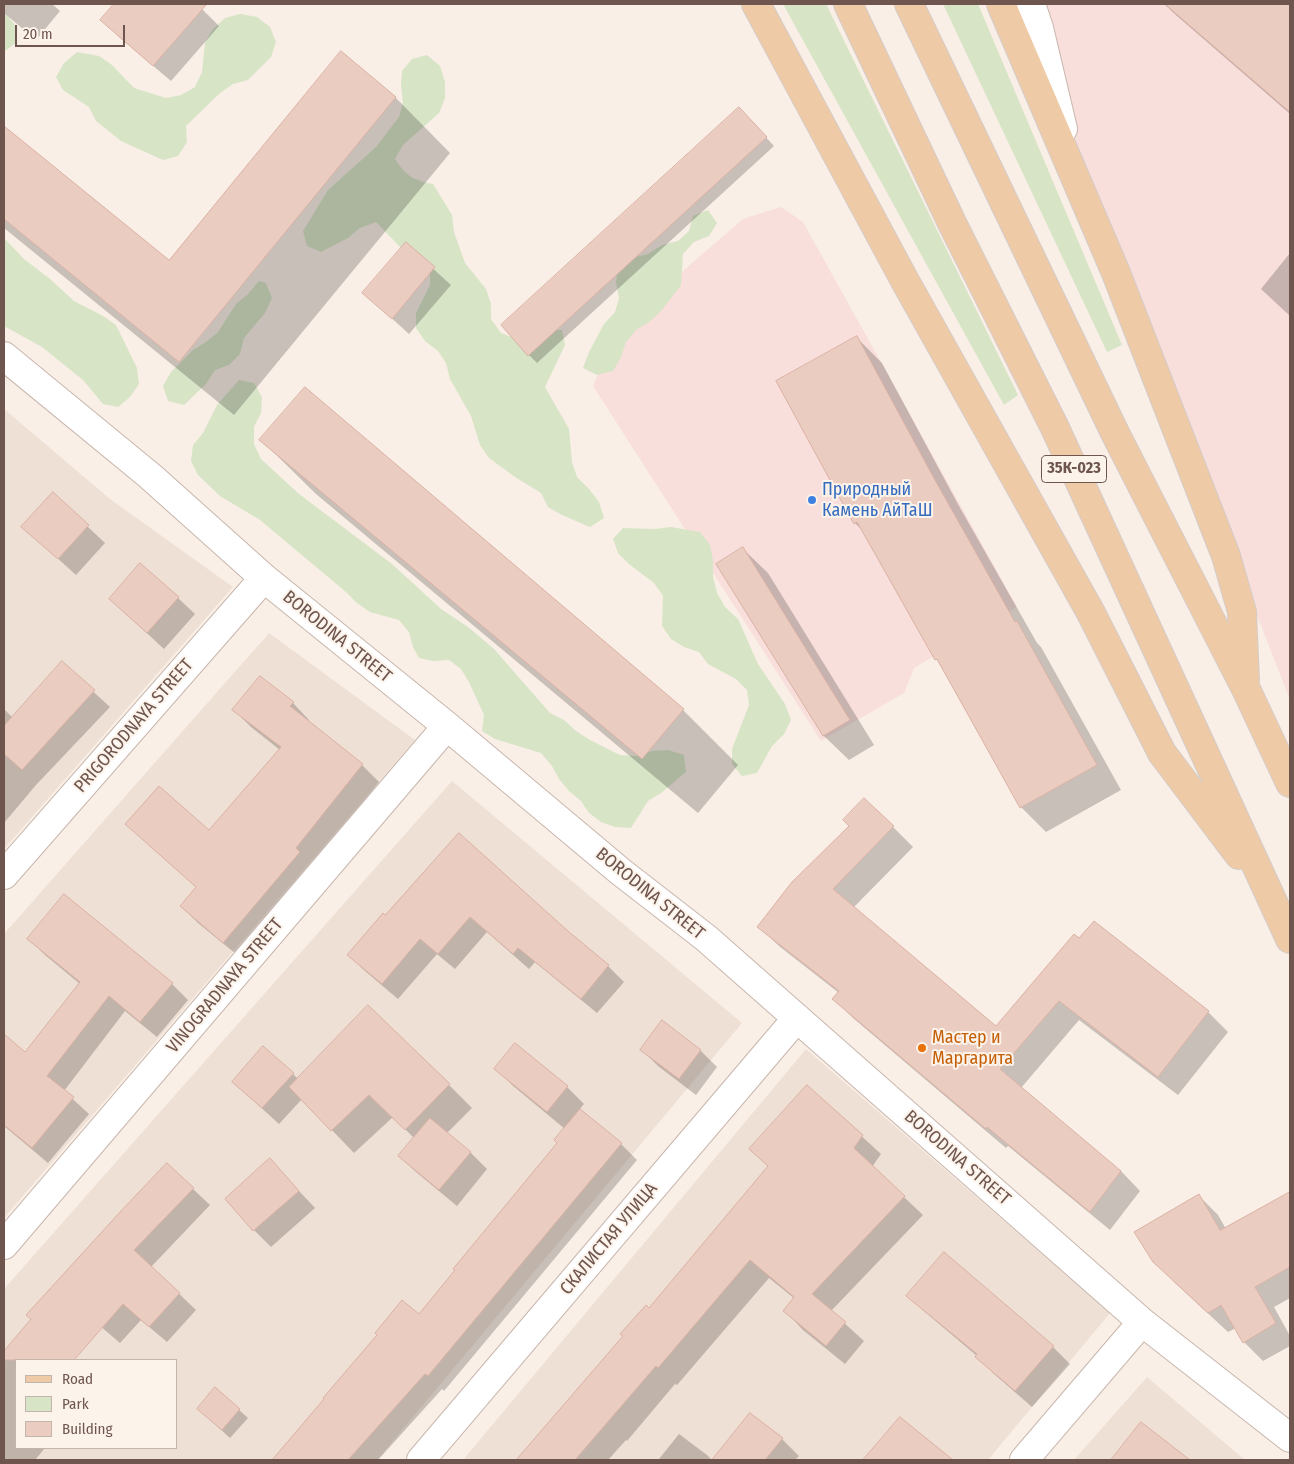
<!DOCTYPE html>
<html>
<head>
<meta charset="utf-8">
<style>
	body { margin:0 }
	#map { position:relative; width:1294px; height:1464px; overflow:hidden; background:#f9efe6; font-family:"Fira Sans Condensed",sans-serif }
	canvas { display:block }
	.frame { position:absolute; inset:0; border:5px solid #6e554e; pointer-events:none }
	.legend { position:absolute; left:15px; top:1359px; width:162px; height:90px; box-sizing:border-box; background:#fcf3eb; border:1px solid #c3b4ac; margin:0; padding:6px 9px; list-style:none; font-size:15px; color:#6e554e }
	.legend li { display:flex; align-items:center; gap:10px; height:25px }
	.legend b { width:25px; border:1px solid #c3b4ac }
	.scale { position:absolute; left:15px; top:25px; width:110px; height:22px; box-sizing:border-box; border:2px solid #6e554e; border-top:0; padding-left:6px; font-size:15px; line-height:18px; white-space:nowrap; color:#6e554e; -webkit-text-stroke:4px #fcf3eb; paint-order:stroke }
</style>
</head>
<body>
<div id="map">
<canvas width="1294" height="1464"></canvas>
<div class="frame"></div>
<ul class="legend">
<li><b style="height:6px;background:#efcaa7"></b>Road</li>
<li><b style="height:14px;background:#d7e4c6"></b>Park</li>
<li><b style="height:14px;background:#ebccc1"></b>Building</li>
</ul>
<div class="scale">20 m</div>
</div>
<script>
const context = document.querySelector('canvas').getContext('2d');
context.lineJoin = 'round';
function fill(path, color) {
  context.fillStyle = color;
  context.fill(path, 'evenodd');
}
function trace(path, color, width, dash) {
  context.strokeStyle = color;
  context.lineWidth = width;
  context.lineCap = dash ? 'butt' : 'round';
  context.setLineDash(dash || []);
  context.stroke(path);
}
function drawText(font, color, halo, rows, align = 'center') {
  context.font = font + ' "Fira Sans Condensed",sans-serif';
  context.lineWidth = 4;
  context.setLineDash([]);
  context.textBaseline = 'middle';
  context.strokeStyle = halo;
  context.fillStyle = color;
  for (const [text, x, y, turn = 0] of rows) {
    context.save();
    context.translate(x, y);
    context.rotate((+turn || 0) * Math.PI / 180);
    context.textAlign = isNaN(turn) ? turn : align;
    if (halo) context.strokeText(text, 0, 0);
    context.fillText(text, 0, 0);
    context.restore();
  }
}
fill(new Path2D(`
	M4,409L110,499L233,587L4,849Z
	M269,633L415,740L4,1218V934Z
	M452,781L742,1023L377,1460H4V1289ZM16,1360H176V1448H16Z
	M806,1049L1110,1313L988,1460H463Z
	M1147,1377L1245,1460H1074Z`), '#efe0d5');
fill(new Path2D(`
	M1020,4H1290V700L1079,157Z
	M781,207L803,222L1017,607L914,668L904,693L821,741L593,386L617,328L743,219Z`), '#f8dfdb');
fill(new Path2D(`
	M783,4H826L1018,395L1004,405Z
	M943,4H978L1122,345L1107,352Z
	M4,12L15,25L17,42L5,51Z
	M240,14L257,17L270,27L276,42L271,57L248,80L233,84L220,93L186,126L187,142L178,156L163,160L121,141L96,121L89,107L63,90L56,77L64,63L77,52L99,56L112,65L134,88L166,98L181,95L195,87L202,72L205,42L213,29L225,18Z
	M427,55L440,66L445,82V98L439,113L403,145L395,159C406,176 413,180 433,184L452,215L454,232L465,263L486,289L491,304V319L501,333L517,339L546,330H562L565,345L545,387L569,429L572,462L577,477L589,489L599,502L604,518L590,527L562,515L548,507L541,493L515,477L489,458L480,445L471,416L450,379L446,363L438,351L425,341L416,328V313L430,285V263L418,254L402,249L376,222L360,228L348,238L321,252L307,246L303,231L328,190L376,147L399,117L403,102L401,86L402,71L412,59Z
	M708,210L717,223L709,236L694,242L683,254L681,285L661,311L649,322L636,330L626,342L621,357L613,371L597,375L583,368L589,352L604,324L615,312L619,298L616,282L618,266L632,258L648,254L662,245L678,241L689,231L693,216Z
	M4,238L24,259L50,279L74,301L103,316L116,325L137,368L139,384L130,397L118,407L103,404L83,380L42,347L4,326Z
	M259,281L266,283L272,298L265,313L244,338L240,354L229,365L215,370L206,384L184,405L168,401L163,386L171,372L193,350L206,342L218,332L236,304L248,294Z
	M239,380L254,383L262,397L261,413L254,427V444L261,459L299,494L392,564L441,609L468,627L494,649L550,713L564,720L576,731L590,740L620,755L637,756L652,751L668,750L684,755L686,772L661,793L648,801L631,828L615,827L601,822L589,813L581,801L569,791L559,779L552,766L541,753L495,739L482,731L484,715L469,682L461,669L449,660L433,661L419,658L413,647L409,632L399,620L370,612L357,603L346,592L260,520L220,496L198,475L191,461L193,445L203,433L217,405Z
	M671,527L700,532L710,545L713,561V577L717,593L725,607L738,619L758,664L785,704L791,720L784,734L772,746L757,773L742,776L732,764V749L749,705L747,690L736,679L708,664L699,652L684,647L671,639L662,626L663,596L654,583L629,564L618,553L613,539L623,528L655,529Z`), '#d7e4c6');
fill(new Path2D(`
	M4,4H52L60,11L36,40L4,13Z
	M116,4H197L219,26L171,81L119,37L102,20Z
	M1164,4H1290V114L1177,16Z
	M341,53L396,98L450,153L234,415L4,228V127L169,262Z
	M747,117L774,146L537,363L529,355Z
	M406,244L451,285L409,334L364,293Z
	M1290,253V316L1261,289Z
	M857,338L882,363L959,506L1037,643L1041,647L1121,790L1046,832L1021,807L864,532L855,523Z
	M305,389L683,710L738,765L698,813L316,494L261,440Z
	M53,494L105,543L76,575L23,527Z
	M743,549L768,573L874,745L849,760L824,736L718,564Z
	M178,598L195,614L164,649L110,599Z
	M62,663L110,707L36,785L4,823V709L13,718Z
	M293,703L309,720L308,722L362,765L379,782L241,958L198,923L181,906L197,888L126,823L209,832L280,750L251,727L234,710Z
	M893,827L913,847L854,907L996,1027L1079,940L1208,1012L1228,1032L1178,1095L1079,1020L1021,1088L1121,1171L1140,1191L1110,1230L1008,1146L1006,1148L853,1018L834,999L839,993L779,946L759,927Z
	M459,835L568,933L608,966L624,982L597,1013L535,962L529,969L487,932L455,969L437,954L398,999L365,971L349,955L386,917Z
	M29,939L172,984L188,1000L157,1037L125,1011L64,1091L89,1114L48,1163L4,1126V1036L25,1054L80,984L45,955Z
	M515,1045L567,1087L584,1104L579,1110L621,1144L637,1160L444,1391L442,1389L378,1460H273L326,1399L419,1316L558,1143L565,1129L512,1085L496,1068Z
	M641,1049L700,1050L717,1067L696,1095L658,1066Z
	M293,1074L298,1079L449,1085L472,1108L447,1133L470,1152L487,1169L457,1206L416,1172L399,1156L414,1138L393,1117L354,1153L302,1099L279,1124L233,1082Z
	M807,1086L881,1154L872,1167L923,1215L831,1311L864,1341L845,1364L803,1330L785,1311L795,1299L769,1278L677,1385L675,1384L627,1441L626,1440L608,1460H522L769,1167L751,1149Z
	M270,1160L315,1208L271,1247L254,1230Z
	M193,1189L210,1205L151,1267L196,1310L167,1342L141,1320L120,1343L72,1302Z
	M1198,1195L1218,1215L1226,1229L1290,1195V1298L1274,1307L1290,1336V1346L1263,1361L1244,1342L1236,1328L1228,1332L1174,1282Z
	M908,1296L1053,1347L1070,1364L1032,1407L993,1373L977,1356L925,1312Z
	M28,1324L66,1360H16V1448H45L35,1460H4V1353Z
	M216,1389L248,1418L230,1438L207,1417Z
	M900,1419L951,1460H880L872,1452Z
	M1141,1424L1188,1460H1113Z
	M679,1434L707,1455L712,1460H660L659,1459Z
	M782,1439L799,1456L795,1460H722L717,1455Z`), '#0003');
const building = new Path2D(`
	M114,4H207L153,66L100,20Z
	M1165,4H1290V112Z
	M341,51L396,97L179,362L4,219V126L169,260Z
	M739,107L767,137L528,356L501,325Z
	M406,242L435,267L392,319L362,293Z
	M857,336L935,480L1015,622L1017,621L1097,765L1020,808L937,659L935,660L857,522L854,524L776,381Z
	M305,387L684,709L642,759L259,440Z
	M53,492L89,525L58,559L21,527Z
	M743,547L850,720L823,736L716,564Z
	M140,563L179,597L147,633L109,599Z
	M62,661L95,690L22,770L4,754V726Z
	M260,676L294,702L290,706L363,764L296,848L300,852L223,943L180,906L196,887L125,824L159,786L209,830L281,747L232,710Z
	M864,798L894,826L833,889L996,1026L1074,934L1079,938L1094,921L1209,1011L1158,1077L1059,1001L1000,1069L1121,1171L1090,1212L987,1127L986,1129L832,999L839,991L757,927L792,882L849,826L843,820Z
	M459,833L569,932L609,965L581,999L518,948L513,954L470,917L438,954L420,939L382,984L347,955L383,913L385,915Z
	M64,894L173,983L140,1022L109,996L47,1076L74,1097L32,1148L4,1125V1034L25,1052L80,982L27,939Z
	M368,1005L450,1084L405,1130L369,1095L331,1131L289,1087Z
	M662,1020L701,1050L679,1079L640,1050Z
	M515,1043L568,1086L547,1112L494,1069Z
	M263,1046L294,1073L262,1108L232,1082Z
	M807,1085L863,1135L854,1148L905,1196L812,1294L846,1322L826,1346L783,1311L794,1297L750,1260L658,1368L656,1366L575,1460H516L623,1336L620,1334L646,1305L649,1308L768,1166L749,1149Z
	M580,1109L622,1143L428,1376L425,1374L348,1460H272L324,1399L323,1398L377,1335L375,1333L402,1300L419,1314L455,1270L453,1269L557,1143L554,1140Z
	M430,1118L471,1152L439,1190L398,1156Z
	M270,1158L299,1191L253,1231L225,1199Z
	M167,1163L194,1188L134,1250L180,1293L149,1327L123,1304L74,1360H4V1351L31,1319L26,1315L122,1210Z
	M1290,1192V1267L1255,1287L1276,1323L1243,1343L1221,1305L1208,1313L1153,1262L1134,1232L1199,1194L1220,1230Z
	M944,1252L1054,1346L1015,1391L975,1357L977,1354L906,1296Z
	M215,1387L240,1409L222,1430L197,1409Z
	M750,1413L783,1438L765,1460H712Z
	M900,1417L953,1460H863Z
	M1141,1422L1190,1460H1111Z`);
fill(building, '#ebccc1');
trace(building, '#dbb1a4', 1);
const minor = new Path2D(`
	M1031,4L1039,28L1063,129
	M4,356L150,476L264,578L447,726L621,872L706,938L1142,1322L1290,1438
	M4,875L264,578
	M4,1245L447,726
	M421,1460L797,1018
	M1024,1460L1142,1322`);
const primary = new Path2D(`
	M756,4L905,281L1091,613L1162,753L1239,855
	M848,4L952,223L1055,428L1290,939
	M909,4L1115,433L1246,689L1290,783
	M1001,4L1116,273L1226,556L1242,612L1245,680`);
trace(minor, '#c8b6ad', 30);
trace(primary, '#d4ccca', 30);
trace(minor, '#fff', 28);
trace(primary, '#efcaa7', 28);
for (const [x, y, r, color] of [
	[812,500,5,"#3f7fe0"],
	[922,1048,5,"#e8710a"]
]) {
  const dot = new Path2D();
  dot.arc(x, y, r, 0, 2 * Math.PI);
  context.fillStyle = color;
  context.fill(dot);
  trace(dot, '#fcf3eb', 2);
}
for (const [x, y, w] of [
	[1074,469,65]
]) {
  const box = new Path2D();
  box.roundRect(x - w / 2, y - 13.5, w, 27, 4);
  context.fillStyle = '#fcf3eb';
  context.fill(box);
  trace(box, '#6e554e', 1);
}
drawText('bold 16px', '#6e554e', null, [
	["35К-023",1074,469]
]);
drawText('18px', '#366cbe', '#fcf3eb', [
	["Природный",822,490],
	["Камень АйТаШ",822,511]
], 'left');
drawText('18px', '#6e554e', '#fcf3eb', [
	["BORODINA STREET",337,637,39],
	["PRIGORODNAYA STREET",134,726,-49],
	["BORODINA STREET",650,894,39],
	["VINOGRADNAYA STREET",225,986,-50],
	["BORODINA STREET",957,1158,41],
	["СКАЛИСТАЯ УЛИЦА",609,1239,-50]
]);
drawText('18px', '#c56008', '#fcf3eb', [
	["Мастер и",932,1038],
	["Маргарита",932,1059]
], 'left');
</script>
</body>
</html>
